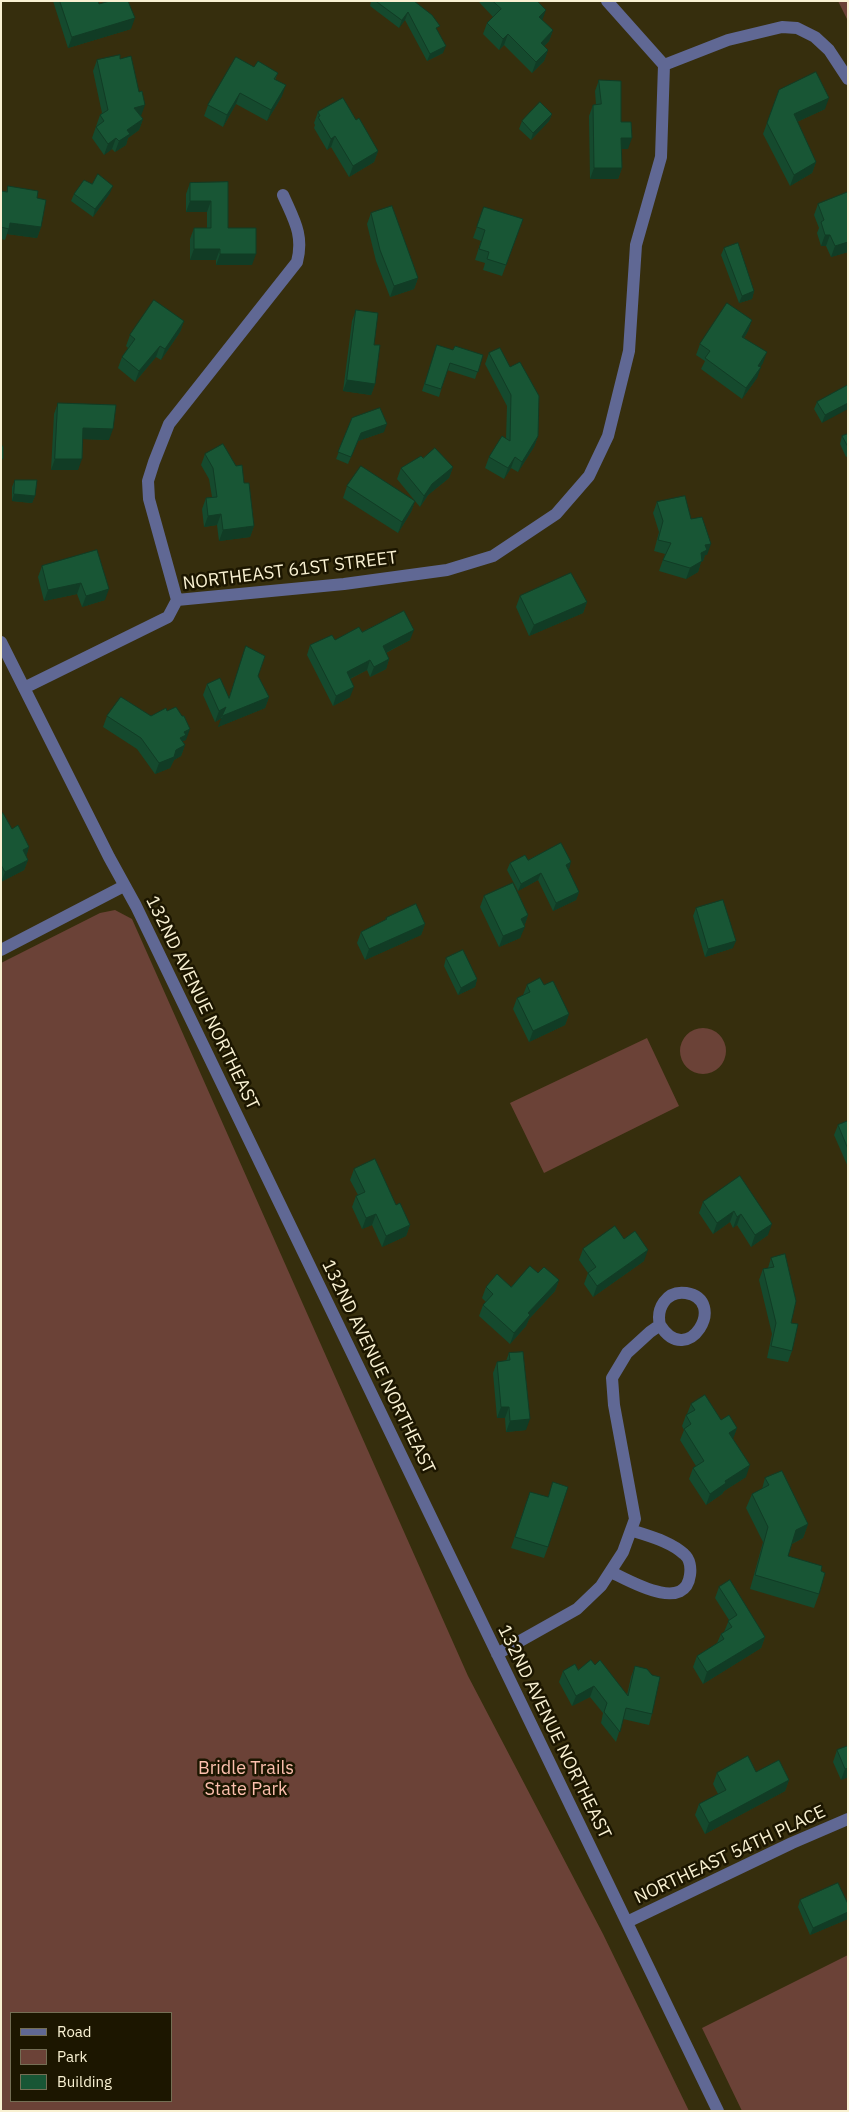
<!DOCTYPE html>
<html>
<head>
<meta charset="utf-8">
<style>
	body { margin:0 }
	#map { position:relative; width:849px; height:2112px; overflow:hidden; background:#362e0d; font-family:"IBM Plex Sans",sans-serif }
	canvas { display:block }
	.frame { position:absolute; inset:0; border:2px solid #f9f1d2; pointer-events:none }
	.legend { position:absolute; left:10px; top:2012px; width:162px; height:90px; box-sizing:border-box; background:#1c1600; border:1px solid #746e54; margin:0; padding:6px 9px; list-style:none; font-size:15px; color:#f9f1d2 }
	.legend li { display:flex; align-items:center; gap:10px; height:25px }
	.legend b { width:25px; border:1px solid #746e54 }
</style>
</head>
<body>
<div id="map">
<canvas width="849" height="2112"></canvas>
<div class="frame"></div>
<ul class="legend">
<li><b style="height:6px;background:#606894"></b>Road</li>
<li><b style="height:14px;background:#6b4237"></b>Park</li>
<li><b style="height:14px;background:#185635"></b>Building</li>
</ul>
</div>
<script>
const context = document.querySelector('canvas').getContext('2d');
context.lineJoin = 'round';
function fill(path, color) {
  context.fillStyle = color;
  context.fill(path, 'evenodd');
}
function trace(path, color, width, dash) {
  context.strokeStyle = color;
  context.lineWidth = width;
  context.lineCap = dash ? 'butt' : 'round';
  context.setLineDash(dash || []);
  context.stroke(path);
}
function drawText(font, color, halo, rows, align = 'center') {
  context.font = font + ' "IBM Plex Sans",sans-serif';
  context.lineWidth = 5;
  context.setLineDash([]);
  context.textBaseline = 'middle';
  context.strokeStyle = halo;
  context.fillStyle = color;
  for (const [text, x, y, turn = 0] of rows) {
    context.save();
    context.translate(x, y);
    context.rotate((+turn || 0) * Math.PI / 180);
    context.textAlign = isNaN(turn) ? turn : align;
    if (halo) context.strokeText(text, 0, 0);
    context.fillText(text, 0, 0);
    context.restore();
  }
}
fill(new Path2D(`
	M838,1H848V21Z
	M115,910L132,919L468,1676L603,1934L689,2111H1V963L100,913ZM171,2013V2101H11V2013Z
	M680 1051a23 23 0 1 1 46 0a23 23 0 1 1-46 0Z
	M647,1038L679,1106L544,1173L510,1103Z
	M848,1955V2111H742L702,2028Z`), '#6b4237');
trace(new Path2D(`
	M664,65L728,40L782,27L797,28L815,37L829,50L848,79
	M177,600L149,499L148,481L154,462L169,424L297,262C304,235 294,220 283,195
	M1,642L109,857L136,906L718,2111
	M24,688L168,617L177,600L344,584L447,570L493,556L556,514L589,476L608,436L629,351L636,245L661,157L664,65L607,1
	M1,950L124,886
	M611,1572C628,1580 685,1614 690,1575C691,1568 690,1559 684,1554C670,1541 648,1536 631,1530
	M497,1654L577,1609L601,1586L623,1552L635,1519L614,1405L612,1378L627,1353L650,1332L660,1325C688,1370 729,1300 686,1293C666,1290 656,1309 660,1325
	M627,1922L792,1843L848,1819`), '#606894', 12);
fill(new Path2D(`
	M53,1H98L99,4L131,29L68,48Z
	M371,1H414L438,31L443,53L427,61L405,20L399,28L370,6Z
	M479,1H537L542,20L553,30L549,41L544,46L548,50L544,61L532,73L504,45L499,50L483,34L487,23L493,17L479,2Z
	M120,59L141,116L143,119L139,130L128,138L126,145L115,152L112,149L104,155L92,138L100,115L102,113L93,71L97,60Z
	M254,67L278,73L275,80L282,96L267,121L236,104L223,127L204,116L208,105Z
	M599,80L621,122L628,149H621L622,168L618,179H590L589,116L593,105H596L595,91Z
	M779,90L825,109L797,122L816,162L812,173L790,186L763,134Z
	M318,112L356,120L378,151L374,162L349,177L331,147L327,150L314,128L315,125L314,123Z
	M552,114L549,121L531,140L519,129L522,121Z
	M228,182V228L252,265H216V260H190V239L194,228H207V212H186V194L190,183Z
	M92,184L110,193L93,217L71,201L74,194Z
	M8,186L37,198L41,227L37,238L7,234L5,240L1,239V191L6,192Z
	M818,204L848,252L831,257L826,246H821L817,233L819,228L814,215Z
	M484,207L523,219L502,276L483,270L485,263L475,260L481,241L473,238Z
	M371,213L418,278L414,289L390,297L376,261L367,224Z
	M724,248L754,291L752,299L739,303L721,255Z
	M356,310L374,345L375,384L371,395L343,391L352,321Z
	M752,320L748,331L744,338L763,363L760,367L757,378L742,399L701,369L705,361L696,355L700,344Z
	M184,321L180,332L161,360L156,357L135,382L118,368L122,357L128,348L126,346L130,335Z
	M437,345L453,350L483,355L475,379L447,370L439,397L422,391Z
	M489,353L538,436L534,447L518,472L511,468L504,479L485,468L489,457L506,439L507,406L485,364Z
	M848,385L822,423L814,409L817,402Z
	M58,403L109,440L83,439L78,470H51L54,414Z
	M352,418L384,432L358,441L348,464L336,459Z
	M848,434V456L846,457L840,444L842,436Z
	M205,454L244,483L254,526L250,537L219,541L217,525L204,527L202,509L206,498L212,497L209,479L201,465Z
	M423,458L453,467L449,478L428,495L420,507L415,501L411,512L398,533L343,498L347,486L415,501L397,479L401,468Z
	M15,480L35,496L32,503L12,501V487Z
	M657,502L691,519L707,555H705L703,561L701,562L698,572L686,579L659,571L665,554L654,551L659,532L653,513Z
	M97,550L105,600L82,607L77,594L44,601L38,577L42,566Z
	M520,596L587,602L583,613L529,636L516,607Z
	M362,632L410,640L386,653L389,659L386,669L370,677L367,670L350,679V697L333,706L307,655L310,645L335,640Z
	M258,676L269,697L265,708L218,727L222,718L215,722L203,695L207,684L228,698Z
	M107,716H151L186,740L183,741V742L185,745L181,756L174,760L170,768L155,774L137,749L103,727Z
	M1,814L12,829L29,847L26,856L28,860L24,870L1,882Z
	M528,860L568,870L579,892L576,900L553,911L538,880L518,891L507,870L510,863Z
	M484,896L528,915L520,938L499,947L480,907Z
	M696,908L733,948L705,957L693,916Z
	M386,918L425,924L421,935L365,960L357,943L361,932L385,920Z
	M446,958L477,979L475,987L458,995L444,966Z
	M527,985L569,1014L565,1025L529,1042L513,1009L517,998L523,995Z
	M848,1121V1167L834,1135L838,1125Z
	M354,1169L396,1205L410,1225L406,1236L382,1247L372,1225L362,1229L352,1207L356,1196L358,1195L350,1180Z
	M740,1176L768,1235L751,1247L737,1225L733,1228L730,1222L713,1234L699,1213L703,1202Z
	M624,1239L644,1261L593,1297L584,1284L588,1273L579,1260L583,1249Z
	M771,1258L791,1323L792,1351L788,1362L767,1358L772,1334L759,1280L763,1269L768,1268Z
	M538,1273L559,1280L555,1291L529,1319L526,1326L510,1344L479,1316L483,1305L486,1302L482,1298L486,1287H511Z
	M509,1353L526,1430L506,1432L505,1418H497L493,1373L497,1362L506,1361Z
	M691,1404L737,1428L733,1438L746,1477L724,1491L722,1494L706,1505L689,1479L693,1468L696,1466L680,1440L684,1430L682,1426L686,1415L687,1414Z
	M765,1478L808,1524L803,1538L792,1544L788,1556L821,1571L819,1594L814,1608L750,1589L763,1542L746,1508L752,1494L762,1489Z
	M548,1497V1547L544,1558L511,1548L526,1503Z
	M719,1587L765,1637L761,1648L703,1684L693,1667L697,1656L717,1643L721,1634L724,1632L729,1620L715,1598Z
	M595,1665L627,1695L631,1677L635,1666L652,1714L649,1725L623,1719L616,1742L601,1723L603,1713L590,1697L572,1706L559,1682L563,1671L578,1670Z
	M848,1746V1777L841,1780L833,1762L837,1750Z
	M756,1772L789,1780L785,1791L705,1834L695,1815L699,1804L718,1794L713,1784L717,1773Z
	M800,1900L848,1904V1919L810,1935L798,1907Z`), '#154a2e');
fill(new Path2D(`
	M546,10L542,21L539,17Z
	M408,12L405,20L399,28L402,20Z
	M135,18L131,29L68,48L72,37Z
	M553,30L549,41L537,54L541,43Z
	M508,34L504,45L499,50L503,39Z
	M446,46L443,53L427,61L430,54Z
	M548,50L544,61L532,73L536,62Z
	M286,85L282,96L267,121L271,110Z
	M240,93L236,104L223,127L227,115Z
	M829,98L825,109L790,125L794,114Z
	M145,105L141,116L134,108Z
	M552,114L549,121L531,140L533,133Z
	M143,119L139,130L128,138L126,145L115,152L119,141L127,130Z
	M335,136L331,147L327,150L331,139Z
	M116,138L112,149L104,155L108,144Z
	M621,138H632L628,149H617Z
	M378,151L374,162L349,177L353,166Z
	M816,162L812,173L790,186L794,175Z
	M594,168H622L618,179H590Z
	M113,186L110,193L93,217L95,209Z
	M190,201H211L207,212H186Z
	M10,223L41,227L37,238L7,234Z
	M825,235H830L826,246H821Z
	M848,242V252L831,257L835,246Z
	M194,249H220L216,260H190Z
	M220,254H256L252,265H216Z
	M418,278L414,289L390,297L394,286Z
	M754,291L752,299L739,303L742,296Z
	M752,320L748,331L738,348L742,337Z
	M184,321L180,332L161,360L165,349Z
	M160,346L156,357L135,382L139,371Z
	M767,352L763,363L754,378L758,366Z
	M761,367L757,378L742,399L746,388Z
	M347,380L375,384L371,395L343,391Z
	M848,403V409L822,423L825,415Z
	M387,424L384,432L358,441L348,464L361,433Z
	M83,428L113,429L109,440L79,439Z
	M538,436L534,447L518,472L522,462Z
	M515,457L511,468L504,479L508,468Z
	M55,459H82L78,470H51Z
	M453,467L449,478L428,495L420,507L424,496L432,484Z
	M14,494L35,496L32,503L12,501Z
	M415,501L411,512L398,533L402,522Z
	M221,514L217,525L204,527L208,516Z
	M254,526L250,537L219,541L223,530Z
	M711,544L707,555H705L703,561L701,562L698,572L686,579L690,568L701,553L705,545Z
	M81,583L77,594L44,601L48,590Z
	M109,589L105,600L82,607L86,596Z
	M587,602L583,613L529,636L534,625Z
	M414,630L410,640L379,656L383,646Z
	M389,659L386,669L370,677L374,667Z
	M370,660L367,670L343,682L347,672Z
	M354,687L350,697L333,706L336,696Z
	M269,697L265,708L218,727L222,716Z
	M226,707L222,718L215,722L219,711Z
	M190,729L186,740L183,741L182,746L180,738L184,732Z
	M185,745L181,756L174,760L170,768L155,774L159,763L176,750Z
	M29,847L26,857L23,850Z
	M28,860L24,870L1,882L5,872Z
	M571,862L569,870L566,865Z
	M541,873L538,880L518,891L521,884Z
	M579,892L576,900L553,911L556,903Z
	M528,915L524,927L521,919Z
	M425,924L421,935L365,960L369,949Z
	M525,927L520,938L499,947L503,936Z
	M736,941L733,948L705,957L708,949Z
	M477,979L475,987L458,995L461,988Z
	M569,1014L565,1025L529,1042L533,1031Z
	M734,1211L730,1222L713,1234L717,1223Z
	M376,1214L372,1225L362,1229L366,1218Z
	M741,1214L737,1225L733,1228L737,1217Z
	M772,1224L768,1235L751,1247L755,1235Z
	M410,1225L406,1236L382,1247L386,1236Z
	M648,1250L644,1261L593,1297L597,1286Z
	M559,1280L555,1291L529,1319L526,1326L510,1344L514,1333L528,1313Z
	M501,1407H509L505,1418H497Z
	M530,1419L526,1430L506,1432L510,1421Z
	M737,1428L733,1439L729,1433Z
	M750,1465L746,1477L724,1491L722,1494L706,1505L710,1494L725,1481Z
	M808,1524L803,1538L791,1544L796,1530Z
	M765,1637L761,1648L703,1684L707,1672Z
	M594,1686L590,1697L572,1706L576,1696Z
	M848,1768V1777L841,1780L845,1769Z
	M789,1780L785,1791L705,1834L709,1823Z
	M848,1912V1919L810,1935L813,1928Z`), '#113c25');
const building = new Path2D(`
	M60,1H98L99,4L110,1H128L135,18L72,37Z
	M376,1H414L432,15L440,26L436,28L446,46L430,54L408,12L402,20Z
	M493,1H537L546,10L539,17L553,30L541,43L548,50L536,62L508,34L503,39L487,23L501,9Z
	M120,55V59L131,56L139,92L142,91L145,105L134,108L143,119L127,130L130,134L119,141L116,138L108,144L96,127L104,121L100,115L108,110L97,60Z
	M236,57L254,67L258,61L278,73L274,79L286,85L271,110L240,93L227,115L208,105Z
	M816,72L829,98L794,114L816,162L794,175L767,123L779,90Z
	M599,80L621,81V122H631L632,138H621L622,168H594L593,105L601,104Z
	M343,98L356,120L359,118L378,151L353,166L335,136L331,139L318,117L320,116L318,112Z
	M540,102L552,114L533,133L522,121Z
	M98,174L113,186L95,209L74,194L84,180L92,184Z
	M228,182V228H256V254H220V249H194V228H211V201H190V183Z
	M8,186L38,191L37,198L46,200L41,227L10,223L9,229L1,227V191L7,192Z
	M848,192V242L835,246L830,235H825L821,222L824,220L818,204Z
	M392,206L418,278L394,286L380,250L371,213Z
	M484,207L523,219L506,265L487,259L489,252L479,249L485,230L477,227Z
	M738,243L754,291L742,296L724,248Z
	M154,300L184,321L165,349L160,346L139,371L122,357L135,339L130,335Z
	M727,303L752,320L742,337L767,352L758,366L761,367L746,388L705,358L710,351L700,344Z
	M356,310L378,313L374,345H380L375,384L347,380Z
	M437,345L453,350L455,346L483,355L478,372L450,363L441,389L425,384Z
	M500,348L510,367L520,362L539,396L538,436L522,462L515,457L508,468L489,457L502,436L510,441L511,395L489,353Z
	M848,385V403L825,415L817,402Z
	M58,403L116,405L113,429L83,428L82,459H55Z
	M380,408L387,424L361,433L351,457L338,452L352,418Z
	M848,434V447L842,436Z
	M223,444L236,466L242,465L244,483H249L254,526L223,530L221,514L208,516L206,498L217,497L213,468L205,454Z
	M1,446H3V459H1Z
	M435,448L453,467L432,484L424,496L401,468L421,456L423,458Z
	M361,466L415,501L402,522L347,486Z
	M15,480H37L35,496L14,494Z
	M685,496L691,519L702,517L711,544L705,545L707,550L701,553L702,561L690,568L663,560L671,543L658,540L663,521L657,502Z
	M97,550L109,589L86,596L81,583L48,590L42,566Z
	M571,573L587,602L534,625L520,596Z
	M404,611L414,630L383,646L389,659L374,667L370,660L347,672L354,687L336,696L310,645L332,635L335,640L359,627L362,632Z
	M246,646L265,656L258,676L269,697L222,716L226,707L219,711L207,684L220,678L229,698Z
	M121,697L151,716L166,708L167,711L176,707L182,716H184L190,729L184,732L186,735L180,738L185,745L176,750L174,757L159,763L141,738L107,716Z
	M3,813L12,829L18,825L29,847L23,850L28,860L5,872L1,865V814Z
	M561,843L571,862L566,865L579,892L556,903L541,873L521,884L510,863L525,855L528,860Z
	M513,883L528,915L521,919L525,927L503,936L484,896Z
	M723,900L736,941L708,949L696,908Z
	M416,904L425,924L369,949L361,932L387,919L386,918Z
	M463,950L477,979L461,988L446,958Z
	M540,978L544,985L553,981L569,1014L533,1031L517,998L530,992L527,985Z
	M848,1121V1149L838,1125Z
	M375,1159L396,1205L400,1203L410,1225L386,1236L376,1214L366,1218L356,1196L365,1192L354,1169Z
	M740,1176L772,1224L755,1235L741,1214L737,1217L734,1211L717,1223L703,1202Z
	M615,1226L624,1239L635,1231L648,1250L597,1286L588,1273L596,1267L583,1249Z
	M785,1254L796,1301L791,1323L798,1324L792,1351L771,1346L776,1323L763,1269L774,1267L771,1258Z
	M530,1266L538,1273L544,1267L559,1280L528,1313L530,1315L514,1333L483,1305L493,1294L486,1287L497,1274L511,1287Z
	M523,1352L530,1419L510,1421L509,1407H501L497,1362L510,1360L509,1353Z
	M705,1395L721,1420L729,1415L737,1428L729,1433L750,1465L725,1481L726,1483L710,1494L693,1468L704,1461L684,1429L691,1424L686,1415L695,1410L691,1404Z
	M782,1471L808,1524L796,1530L788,1556L822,1566L821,1571L825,1573L819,1594L755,1575L768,1527L752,1494L769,1485L765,1478Z
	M553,1482L568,1487L548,1547L515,1537L530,1492L548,1497Z
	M730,1580L765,1637L707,1672L697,1656L724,1639L721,1634L732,1627L728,1621L737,1615L719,1587Z
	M591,1660L595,1665L600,1660L628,1696L635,1666L647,1669L652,1675L660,1677L652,1714L626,1708L620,1732L604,1712L607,1703L594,1686L576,1696L563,1671L575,1664L578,1670Z
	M848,1746V1768L845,1769L837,1750Z
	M748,1756L756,1772L779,1760L789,1780L709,1823L699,1804L726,1790L717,1773Z
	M838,1883L848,1904V1912L813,1928L800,1900Z`);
fill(building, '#185635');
trace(building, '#113c25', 1);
drawText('18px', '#f9f1d2', '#1c1600', [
	["NORTHEAST 61ST STREET",290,571,-7],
	["132ND AVENUE NORTHEAST",202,1003,64],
	["132ND AVENUE NORTHEAST",378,1367,64],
	["132ND AVENUE NORTHEAST",554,1732,64],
	["NORTHEAST 54TH PLACE",730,1855,-25]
]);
drawText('18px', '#fdc0ae', '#1c1600', [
	["Bridle Trails",246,1769],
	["State Park",246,1790]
]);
</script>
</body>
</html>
